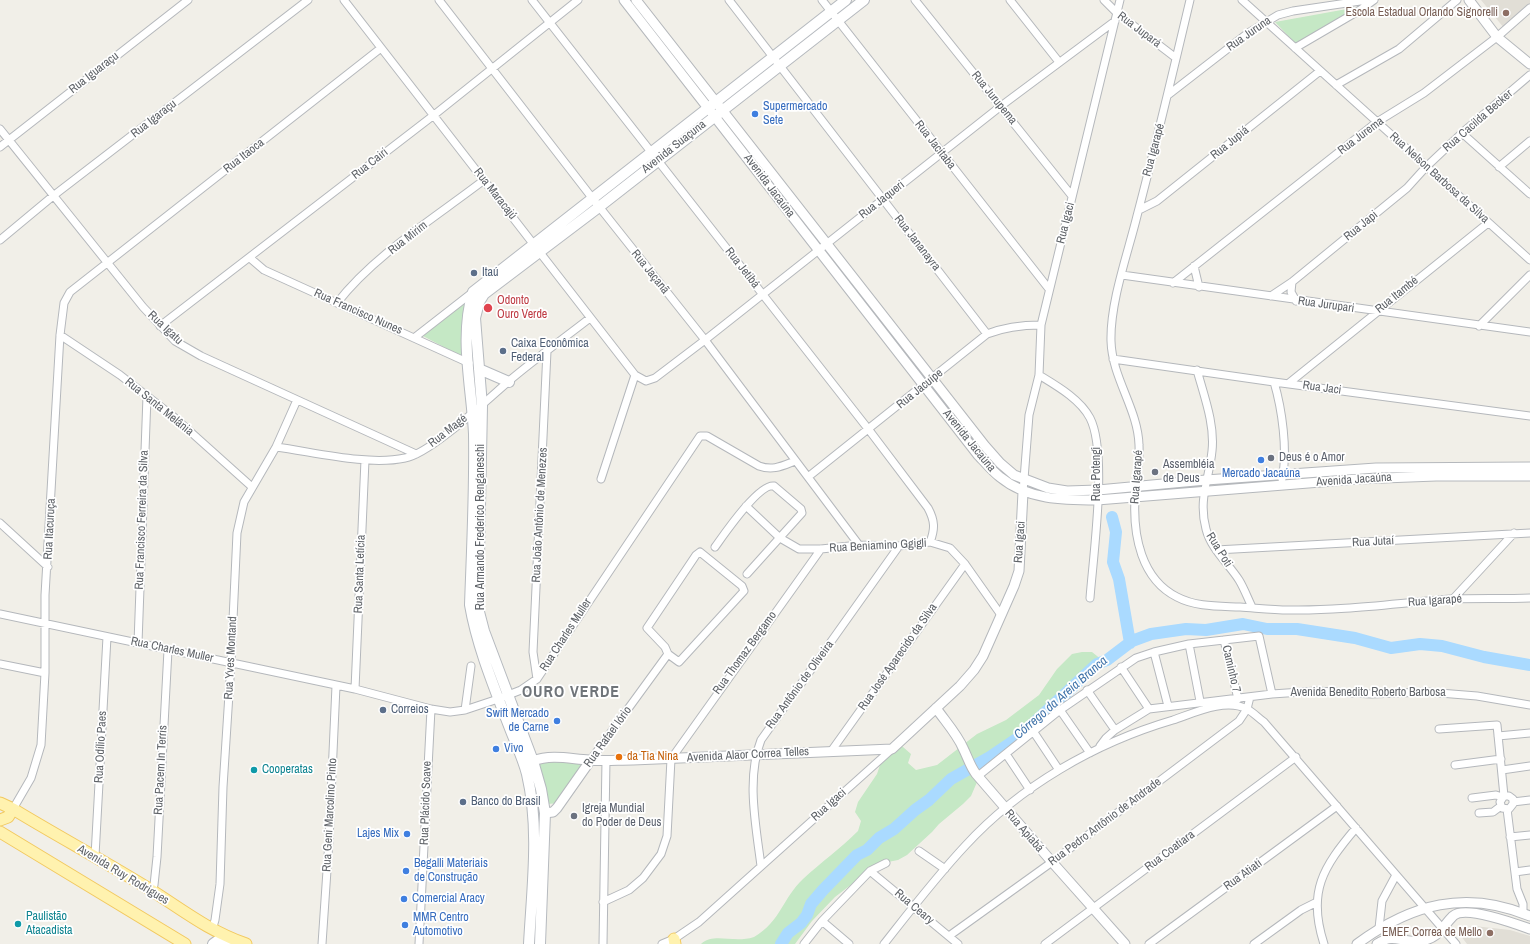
<!DOCTYPE html>
<html>
<head>
<meta charset="utf-8">
<style>
	body { margin:0 }
	canvas { display:block; background:#f1efe8 }
</style>
</head>
<body>
<canvas width="1530" height="944"></canvas>
<script>
const context = document.querySelector('canvas').getContext('2d');
context.lineJoin = 'round';
function fill(path, color) {
  context.fillStyle = color;
  context.fill(path, 'evenodd');
}
function trace(path, color, width, dash) {
  context.strokeStyle = color;
  context.lineWidth = width;
  context.lineCap = dash ? 'butt' : 'round';
  context.setLineDash(dash || []);
  context.stroke(path);
}
function drawText(font, color, halo, rows, align = 'center') {
  context.font = font + ' "Archivo Narrow",sans-serif';
  context.lineWidth = 3.5;
  context.setLineDash([]);
  context.textBaseline = 'middle';
  context.strokeStyle = halo;
  context.fillStyle = color;
  for (const [text, x, y, turn = 0] of rows) {
    context.save();
    context.translate(x, y);
    context.rotate((+turn || 0) * Math.PI / 180);
    context.textAlign = isNaN(turn) ? turn : align;
    if (halo) context.strokeText(text, 0, 0);
    context.fillText(text, 0, 0);
    context.restore();
  }
}
fill(new Path2D(`
	M1481,0H1530V5L1504,28Z
	M1474,926L1510,930L1530,936V944H1467L1461,936L1462,928Z`), '#e1ded6');
fill(new Path2D(`
	M1358,7L1296,44L1275,22Z
	M464,300L465,358L421,335Z
	M1082,652H1092L1102,660L1051,710L984,766L971,796L963,804L939,824L932,832L907,855L898,860L888,862L869,871L835,897L812,921L795,944H701C715,932 733,944 754,937C781,921 782,899 803,879C820,863 841,848 858,831L861,821L855,812L858,802L877,774L881,762L893,745L903,747L911,754L908,763L916,770L937,765L977,734L1006,720L1039,695L1057,669L1072,654Z
	M557,759L584,765L559,803L548,804L537,764Z`), '#c5e8c5');
trace(new Path2D(`
	M1112,517L1116,532L1113,562L1119,579L1130,643
	M781,944L788,933L801,923L807,915L811,904L823,890L857,855L867,850L879,838L894,829L915,810L929,800L951,779L990,757L1018,738L1097,664L1107,660L1132,641L1151,634L1186,629L1206,630L1243,624L1267,629H1297L1355,638L1391,648L1420,644L1442,646L1484,657L1530,665`), '#aadaff', 12);
const minor = new Path2D(`
	M344,0L635,375L646,381L655,378L705,340L1001,106L1115,21
	M439,0L593,199L705,340L859,545
	M532,0L869,430L928,508C935,521 935,529 930,542
	M729,0L987,334
	M822,0L1049,289
	M915,0L1072,196
	M1010,0L1059,62
	M1104,0L1117,13L1176,58
	M1190,0C1173,72 1156,144 1137,216C1128,253 1110,302 1111,341C1112,378 1138,409 1139,445C1140,463 1135,481 1135,499C1133,535 1141,579 1177,597C1196,607 1218,606 1240,607C1256,608 1272,610 1289,610C1343,611 1397,603 1451,599C1477,598 1504,599 1530,598
	M1242,0L1530,260
	M1295,48L1360,10L1374,0
	M1336,85L1399,49L1457,0
	M1168,95L1248,33L1278,15L1293,11L1367,0
	M0,129L143,307L175,341L201,356L416,454
	M1462,133L1530,194
	M0,147L188,0
	M1499,167L1530,141
	M1139,210L1157,201L1320,71
	M0,240L53,196L308,0
	M250,258L264,270L469,363
	M1194,266L1199,287
	M1122,275L1530,332
	M1292,282L1291,292L1296,301
	M1173,283L1377,122L1424,93L1497,37L1530,8
	M1271,296L1292,282L1407,188L1426,167L1462,133L1530,75
	M337,303C374,255 436,217 484,180
	M160,326L434,115L578,0
	M1479,326L1530,275
	M60,335L120,375L174,417L252,487
	M414,338L473,292
	M1113,359L1274,382L1530,416
	M1197,370C1204,396 1215,424 1212,451C1209,480 1198,499 1206,529C1211,549 1228,563 1239,580C1244,588 1248,599 1252,607
	M1039,375C1057,386 1080,399 1090,418C1108,453 1093,557 1090,598
	M1274,382C1282,409 1288,451 1282,479
	M1289,383L1488,223
	M276,447C314,452 368,466 405,458C430,454 488,399 509,381C535,359 563,339 590,318
	M808,477L987,334C1005,327 1022,325 1041,325
	M601,479L635,375
	M1023,492L1029,415L1039,375L1041,325L1120,0
	M746,506L780,538L799,549H821L859,545L899,546L930,542L950,548L965,564L1001,615
	M0,523L48,567
	M715,547C723,536 759,483 774,486L801,509L802,513L747,574
	M1216,550L1530,533
	M700,552L742,586L744,591L679,662L668,654L665,647L647,628L696,555Z
	M1453,599L1514,533
	M0,614L355,689L431,709L450,712L465,710L498,699L521,690L537,679L700,436H707L759,466C773,471 782,466 795,461
	M1224,640L1238,699
	M138,643L147,396
	M1189,644L1200,701
	M1154,652L1168,706
	M0,664L45,673
	M1121,667L1149,709
	M537,679L533,652L547,351
	M355,689L365,460
	M1087,690L1115,730
	M465,710L471,666
	M1060,710L1090,753
	M1439,729L1497,725L1504,796L1500,802L1502,808L1509,809L1513,804V799L1509,796H1504
	M1033,731L1059,770
	M1498,736L1530,733
	M1100,746L1106,738L1115,730L1149,709L1272,694L1316,691L1371,694L1427,692L1477,696L1530,705
	M832,750L965,564
	M1006,754L1030,790
	M590,761L668,654
	M1455,765L1501,759
	M1502,770L1530,766
	M978,776L1060,710L1136,658L1154,652L1189,644L1259,636L1272,694
	M1472,798L1496,795L1502,797
	M1513,802L1530,800
	M13,809L31,778L41,745L45,673V595L60,335L64,303L70,292L381,48
	M1507,809L1517,889L1523,904V913
	M1479,813L1493,812L1501,806
	M1510,837L1530,835
	M919,851L945,869
	M95,856L107,637
	M761,866C756,826 746,778 761,740L899,546
	M870,871L958,944
	M1515,872L1530,870
	M151,890L154,885L157,857L168,650
	M603,902L629,890L643,878L661,854L667,836L671,759L821,549
	M822,921L849,944
	M1379,928L1382,901L1396,875
	M212,930L215,920L220,884L223,787L231,663L237,533L244,502L276,447L297,400
	M949,936L1052,862L1239,721L1247,709L1250,697
	M322,944L329,841L336,686
	M419,944L431,709
	M603,944L606,760
	M662,944L674,939L699,922L892,749
	M804,944L822,921L870,871L886,863
	M884,944C910,911 936,877 965,846C1020,786 1095,743 1173,720C1194,713 1225,698 1247,709C1253,712 1258,718 1264,722L1456,944
	M1045,944L1296,757
	M1149,944L1337,806
	M1254,944L1301,910L1317,902
	M1324,944C1307,892 1323,867 1356,828`);
const tertiary = new Path2D(`
	M624,0L978,455C985,462 992,471 1000,477C1028,500 1063,500 1097,500L1358,479L1436,476H1530
	M636,0L985,446L1000,463L1014,475L1048,488L1067,491L1098,490L1206,480L1376,468L1530,467
	M1469,0L1497,37L1530,64
	M936,708C945,721 957,734 963,748C968,758 970,766 976,774L1052,862L1125,944
	M533,761C552,754 570,759 589,760C603,761 618,760 633,760L892,749L960,686L974,670L983,656L1014,586L1019,571L1023,492
	M545,813L553,812L557,808L590,761
	M1357,944C1411,904 1466,889 1530,916
	M1377,944C1394,932 1403,944 1421,941C1439,938 1442,927 1453,916C1465,905 1516,924 1530,929`);
const secondary = new Path2D(`
	M479,369L509,382
	M213,944L220,939L234,942
	M529,944C532,888 540,829 527,774C523,758 515,742 509,726C494,687 477,646 470,605C472,548 475,491 474,434C472,388 459,337 473,292L846,0
	M540,944L545,813L541,789L533,761L484,631L478,608L482,406L475,318L479,302L484,294L599,207L864,0`);
const primary = new Path2D(`
	M0,803L13,809C59,837 106,862 151,890C184,911 209,931 246,944
	M0,820L8,817L13,809
	M0,832L185,944
	M674,939L675,944`);
trace(minor, '#b5b8bc', 9);
trace(tertiary, '#b5b8bc', 11);
trace(secondary, '#b6babf', 12);
trace(primary, '#f2c960', 13);
trace(minor, '#fff', 7);
trace(tertiary, '#fff', 9);
trace(secondary, '#fff', 10);
trace(primary, '#fff2af', 11);
for (const [x, y, r, color] of [
	[1506,13,4,"#8d6e63"],
	[755,114,4,"#3f7fe0"],
	[474,273,4,"#5c6f8a"],
	[488,308,5,"#e0444e"],
	[503,351,4,"#5c6f8a"],
	[1271,458,4,"#6b7280"],
	[1261,460,4,"#3f7fe0"],
	[1155,472,4,"#6b7280"],
	[383,710,4,"#5c6f8a"],
	[557,721,4,"#3f7fe0"],
	[496,749,4,"#3f7fe0"],
	[619,757,4,"#e8710a"],
	[254,770,4,"#0f9aa8"],
	[463,802,4,"#5c6f8a"],
	[574,816,4,"#6b7280"],
	[407,834,4,"#3f7fe0"],
	[406,871,4,"#3f7fe0"],
	[404,899,4,"#3f7fe0"],
	[18,924,4,"#0f9aa8"],
	[405,925,4,"#3f7fe0"],
	[1490,933,4,"#8d6e63"]
]) {
  const dot = new Path2D();
  dot.arc(x, y, r, 0, 2 * Math.PI);
  context.fillStyle = color;
  context.fill(dot);
  trace(dot, '#fff', 1.5);
}
drawText('12px', '#785e54', '#fff', [
	["Escola Estadual Orlando Signorelli",1498,13],
	["EMEF Correa de Mello",1482,933]
], 'right');
drawText('12px', '#5f6368', '#fff', [
	["Rua Jupará",1139,30,37],
	["Rua Juruna",1249,34,-35],
	["Rua Iguaraçu",94,73,-38],
	["Rua Jurupema",994,98,51],
	["Rua Igaraçu",154,119,-38],
	["Rua Cacilda Becker",1478,121,-41],
	["Rua Jurema",1361,136,-37],
	["Rua Jupiá",1230,143,-39],
	["Rua Jacitaba",935,145,52],
	["Avenida Suaçuna",674,147,-38],
	["Rua Igarapé",1154,150,-75],
	["Rua Itaoca",244,156,-38],
	["Rua Cairi",370,164,-38],
	["Rua Nelson Barbosa da Silva",1439,178,42],
	["Avenida Jacaúna",769,186,53],
	["Rua Maracajú",495,194,52],
	["Rua Jaqueri",882,200,-38],
	["Rua Igaci",1066,223,-76],
	["Rua Japi",1361,226,-39],
	["Rua Mirim",408,238,-38],
	["Rua Jananayra",917,243,52],
	["Rua Jetibá",742,268,52],
	["Rua Jaçanã",650,272,51],
	["Rua Itambé",1397,295,-39],
	["Rua Jurupari",1326,305,8],
	["Rua Francisco Nunes",358,312,24],
	["Rua Igatu",165,328,43],
	["Rua Jaci",1322,388,8],
	["Rua Jacuípe",920,389,-39],
	["Rua Santa Melânia",159,407,39],
	["Rua Magé",448,431,-38],
	["Avenida Jacaúna",969,441,51],
	["Rua Potengi",1097,474,-90],
	["Rua Igarapé",1137,477,-86],
	["Avenida Jacaúna",1354,480,-4],
	["Rua João Antônio de Menezes",540,515,-87],
	["Rua Francisco Ferreira da Silva",142,520,-88],
	["Rua Armando Frederico Renganeschi",481,527,-90],
	["Rua Itacuruça",50,529,-87],
	["Rua Igaci",1020,542,-86],
	["Rua Jutaí",1373,542,-3],
	["Rua Beniamino Ggigli",878,546,-3],
	["Rua Poti",1219,550,58],
	["Rua Santa Letícia",360,574,-88],
	["Rua Igarapé",1435,601,-4],
	["Rua Charles Muller",566,635,-57],
	["Rua Charles Muller",172,650,12],
	["Rua Thomaz Bergamo",745,653,-54],
	["Rua José Aparecido da Silva",898,657,-55],
	["Rua Yves Montand",231,658,-87],
	["Caminho 7",1231,669,77],
	["Rua Antônio de Oliveira",800,685,-54],
	["Avenida Benedito Roberto Barbosa",1368,693],
	["Rua Rafael Iório",608,737,-54],
	["Rua Odílio Paes",101,747,-87],
	["Avenida Alaor Correa Telles",748,755,-3],
	["Rua Pacem In Terris",161,770,-87],
	["Rua Plácido Soave",426,803,-88],
	["Rua Igaci",829,805,-42],
	["Rua Geni Marcolino Pinto",330,815,-87],
	["Rua Pedro Antônio de Andrade",1105,822,-37],
	["Rua Apiabá",1024,831,49],
	["Rua Coatiara",1170,851,-37],
	["Avenida Ruy Rodrigues",123,875,31],
	["Rua Atiati",1243,875,-36],
	["Rua Ceary",914,907,40]
]);
drawText('12px', '#366cbe', '#fff', [
	["Supermercado",763,107],
	["Sete",763,121],
	["Mercado Jacaúna",1261,474,"center"],
	["Swift Mercado",549,714,"right"],
	["de Carne",549,728,"right"],
	["Vivo",504,749],
	["Lajes Mix",399,834,"right"],
	["Begalli Materiais",414,864],
	["de Construção",414,878],
	["Comercial Aracy",412,899],
	["MMR Centro",413,918],
	["Automotivo",413,932]
], 'left');
drawText('12px', '#4e5e75', '#fff', [
	["Itaú",482,273],
	["Caixa Econômica",511,344],
	["Federal",511,358],
	["Correios",391,710],
	["Banco do Brasil",471,802]
], 'left');
drawText('12px', '#be3a42', '#fff', [
	["Odonto",497,301],
	["Ouro Verde",497,315]
], 'left');
drawText('12px', '#5b616d', '#fff', [
	["Deus é o Amor",1279,458],
	["Assembléia",1163,465],
	["de Deus",1163,479],
	["Igreja Mundial",582,809],
	["do Poder de Deus",582,823]
], 'left');
drawText('12px', '#c56008', '#fff', [
	["da Tia Nina",627,757]
], 'left');
drawText('12px', '#0d838f', '#fff', [
	["Cooperatas",262,770],
	["Paulistão",26,917],
	["Atacadista",26,931]
], 'left');
drawText('italic 13px', '#4174aa', '#fff', [
	["Córrego da Areia Branca",1061,698,-41]
]);
context.letterSpacing = '1px';
drawText('bold 16px', '#70757a', '#fff', [
	["OURO VERDE",571,693]
]);
context.letterSpacing = '0px';
</script>
</body>
</html>
